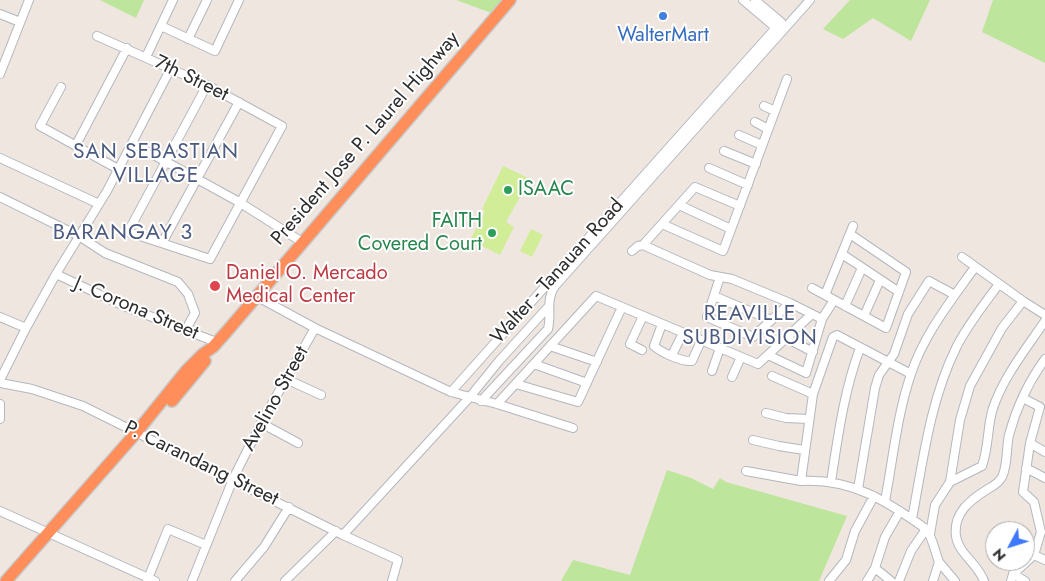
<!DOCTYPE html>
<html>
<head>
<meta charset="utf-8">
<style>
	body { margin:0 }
	#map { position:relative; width:1045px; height:581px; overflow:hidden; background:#eee6df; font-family:Jost,sans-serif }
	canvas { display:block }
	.north { position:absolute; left:985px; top:521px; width:50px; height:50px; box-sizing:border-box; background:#fff; border:1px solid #ababab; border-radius:50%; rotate:230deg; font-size:14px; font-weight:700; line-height:20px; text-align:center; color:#2d2d2d }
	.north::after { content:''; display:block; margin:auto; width:18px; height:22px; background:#3e78fd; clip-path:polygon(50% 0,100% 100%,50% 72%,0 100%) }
</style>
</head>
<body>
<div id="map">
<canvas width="1045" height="581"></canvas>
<div class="north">N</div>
</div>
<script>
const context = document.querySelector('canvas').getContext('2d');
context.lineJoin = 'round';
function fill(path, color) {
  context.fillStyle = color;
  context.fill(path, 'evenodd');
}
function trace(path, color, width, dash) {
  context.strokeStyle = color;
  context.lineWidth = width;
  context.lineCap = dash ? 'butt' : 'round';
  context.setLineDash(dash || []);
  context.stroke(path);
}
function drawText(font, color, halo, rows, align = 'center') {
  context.font = font + ' Jost,sans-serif';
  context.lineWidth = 4;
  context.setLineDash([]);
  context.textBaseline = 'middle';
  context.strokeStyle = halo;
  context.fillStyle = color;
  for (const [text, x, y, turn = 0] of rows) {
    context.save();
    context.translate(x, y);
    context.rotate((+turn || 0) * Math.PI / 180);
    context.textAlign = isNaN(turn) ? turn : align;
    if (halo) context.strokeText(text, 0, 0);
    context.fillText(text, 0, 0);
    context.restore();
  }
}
fill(new Path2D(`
	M100,0H144L136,18Z
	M456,0H510L497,15Z
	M850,0H930L911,41L873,18L843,39L823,29Z
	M993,0H1045V63L982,32Z
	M667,470L691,478L713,489L720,478L726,482L847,516L819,581H561L573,560L630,575Z`), '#bde59b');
fill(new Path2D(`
	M503,166L530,179L506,222L514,227L500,255L470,240L485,211L482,209Z
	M531,229L543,235L532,257L520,251Z`), '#d2ed97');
const minor = new Path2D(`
	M743,0L776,28
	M0,14L20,22
	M161,26L215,51L239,0
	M97,36L207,85L282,126L210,259L128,232L207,85
	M188,39L207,0
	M146,57L173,0
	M0,74L29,0
	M61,87L40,126L118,169
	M764,106L775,111
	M755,122L768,129
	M739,135L762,145
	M132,143L239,202L302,242
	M76,145L127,48
	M724,151L756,164
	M0,158L99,204
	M709,168L748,185
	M0,197L79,236L105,253L178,282L188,294L195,313L185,331
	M679,205L731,229
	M662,224L723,251L787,79
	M162,243L239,102
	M643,245L695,187L740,206
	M632,251L638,246L643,245L710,275L732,279L790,303L822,319
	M842,254L899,292
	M962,257L1023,301L1045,315
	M56,274L124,306L216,342
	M720,277L707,317L753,337L790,303
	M812,288L886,328L906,272L850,234
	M825,295L853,226
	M256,296L315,328L451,392L497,404L573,428
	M714,296L771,320
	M845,306L862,268
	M864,316L880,280
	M0,317L26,328
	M662,324L654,346C662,353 682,362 692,361L701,341
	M786,338L813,352
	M550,346L597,362
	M642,350L630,344L643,316
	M672,355L683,333
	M768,355L806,373L822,319L834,300
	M534,364L587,383
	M712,371L720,348
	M911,374L837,335L833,337L813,394L801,481C851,478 887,501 926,529C933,538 935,552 939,562L933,581
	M772,376L813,394
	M732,377L741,357
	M286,379L321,395
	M0,380L26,328L56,274L107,191L171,68
	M0,383L32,389L83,406L343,535L398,560L392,581
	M516,384L578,402L622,307
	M451,392L781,22L755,0
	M481,401L548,329C552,313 545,301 555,286L810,0
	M0,404V419
	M497,404L596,296L758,364L812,314
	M766,413L786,418L809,419
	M261,423L298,443
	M753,440L779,446L804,450
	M1030,443L1045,452
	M1026,468L1045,478
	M746,471L801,481
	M831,482C838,436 844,391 860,348
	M950,482L982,466C989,447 987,427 993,408C1004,376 1026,349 1045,321
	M858,489L875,388L879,375L894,354L908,314L929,281L955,295
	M885,501C893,459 897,415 911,374C924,334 951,301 975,267
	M0,511L155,581
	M912,519C923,461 930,401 956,348C966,327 985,303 999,284
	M930,534L935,505L950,482L960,420L970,386L1002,328L1023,301
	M343,535L469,398L499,361L549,306
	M1034,555L1045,560
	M939,562L955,581
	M1013,574L1025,581
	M147,581L168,529L206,545
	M192,581L233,479L261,423L315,328
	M235,581L264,547L289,507
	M285,581L336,531
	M829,581L846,560L855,531L874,496
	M867,581L875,568
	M891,581L875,568L885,537L900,511
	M899,581L911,551L926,529
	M984,581C978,564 958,553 956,536C953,513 970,500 988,489C993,486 999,483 1002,477C1008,465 1006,448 1009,435C1016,409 1029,381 1045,359
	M1011,581L1013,574L1034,555L1041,532L1034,502L1023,492L1030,443L1040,407L1023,398`);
const highway = new Path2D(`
	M172,401L205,361
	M6,581L136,433L186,371L203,354L213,347L228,330L510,0`);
trace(minor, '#b3b7c0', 10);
trace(highway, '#c8c8c8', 14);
trace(minor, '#fff', 8);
trace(highway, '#ff8e5a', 11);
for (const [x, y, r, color] of [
	[663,16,5,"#3f7fe0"],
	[508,190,5,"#2e9e5b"],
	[492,233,5,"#2e9e5b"],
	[215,286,6,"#e0444e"]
]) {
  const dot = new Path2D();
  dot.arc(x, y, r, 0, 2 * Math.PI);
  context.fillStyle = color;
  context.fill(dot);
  trace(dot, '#fff', 2);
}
drawText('20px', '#366cbe', '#fff', [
	["WalterMart",663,36]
]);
drawText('20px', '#2d2d2d', '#fff', [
	["7th Street",191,79,26],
	["President Jose P. Laurel Highway",366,139,-49],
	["Walter - Tanauan Road",558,272,-48],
	["J. Corona Street",136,309,23],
	["Avelino Street",276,399,-61],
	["P. Carandang Street",201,464,26]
]);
drawText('20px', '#27864d', '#fff', [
	["ISAAC",518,190],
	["FAITH",482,222,"right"],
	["Covered Court",482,245,"right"]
], 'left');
drawText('20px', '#be3a42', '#fff', [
	["Daniel O. Mercado",226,274],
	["Medical Center",226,297]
], 'left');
context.letterSpacing = '1px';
drawText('21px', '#4c5b7f', '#fff', [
	["SAN SEBASTIAN",156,153],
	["VILLAGE",156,177],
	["REAVILLE",750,315],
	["SUBDIVISION",750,339]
]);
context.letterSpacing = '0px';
context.letterSpacing = '1px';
drawText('22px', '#4c5b7f', '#fff', [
	["BARANGAY 3",123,234]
]);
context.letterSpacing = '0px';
</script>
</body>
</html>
